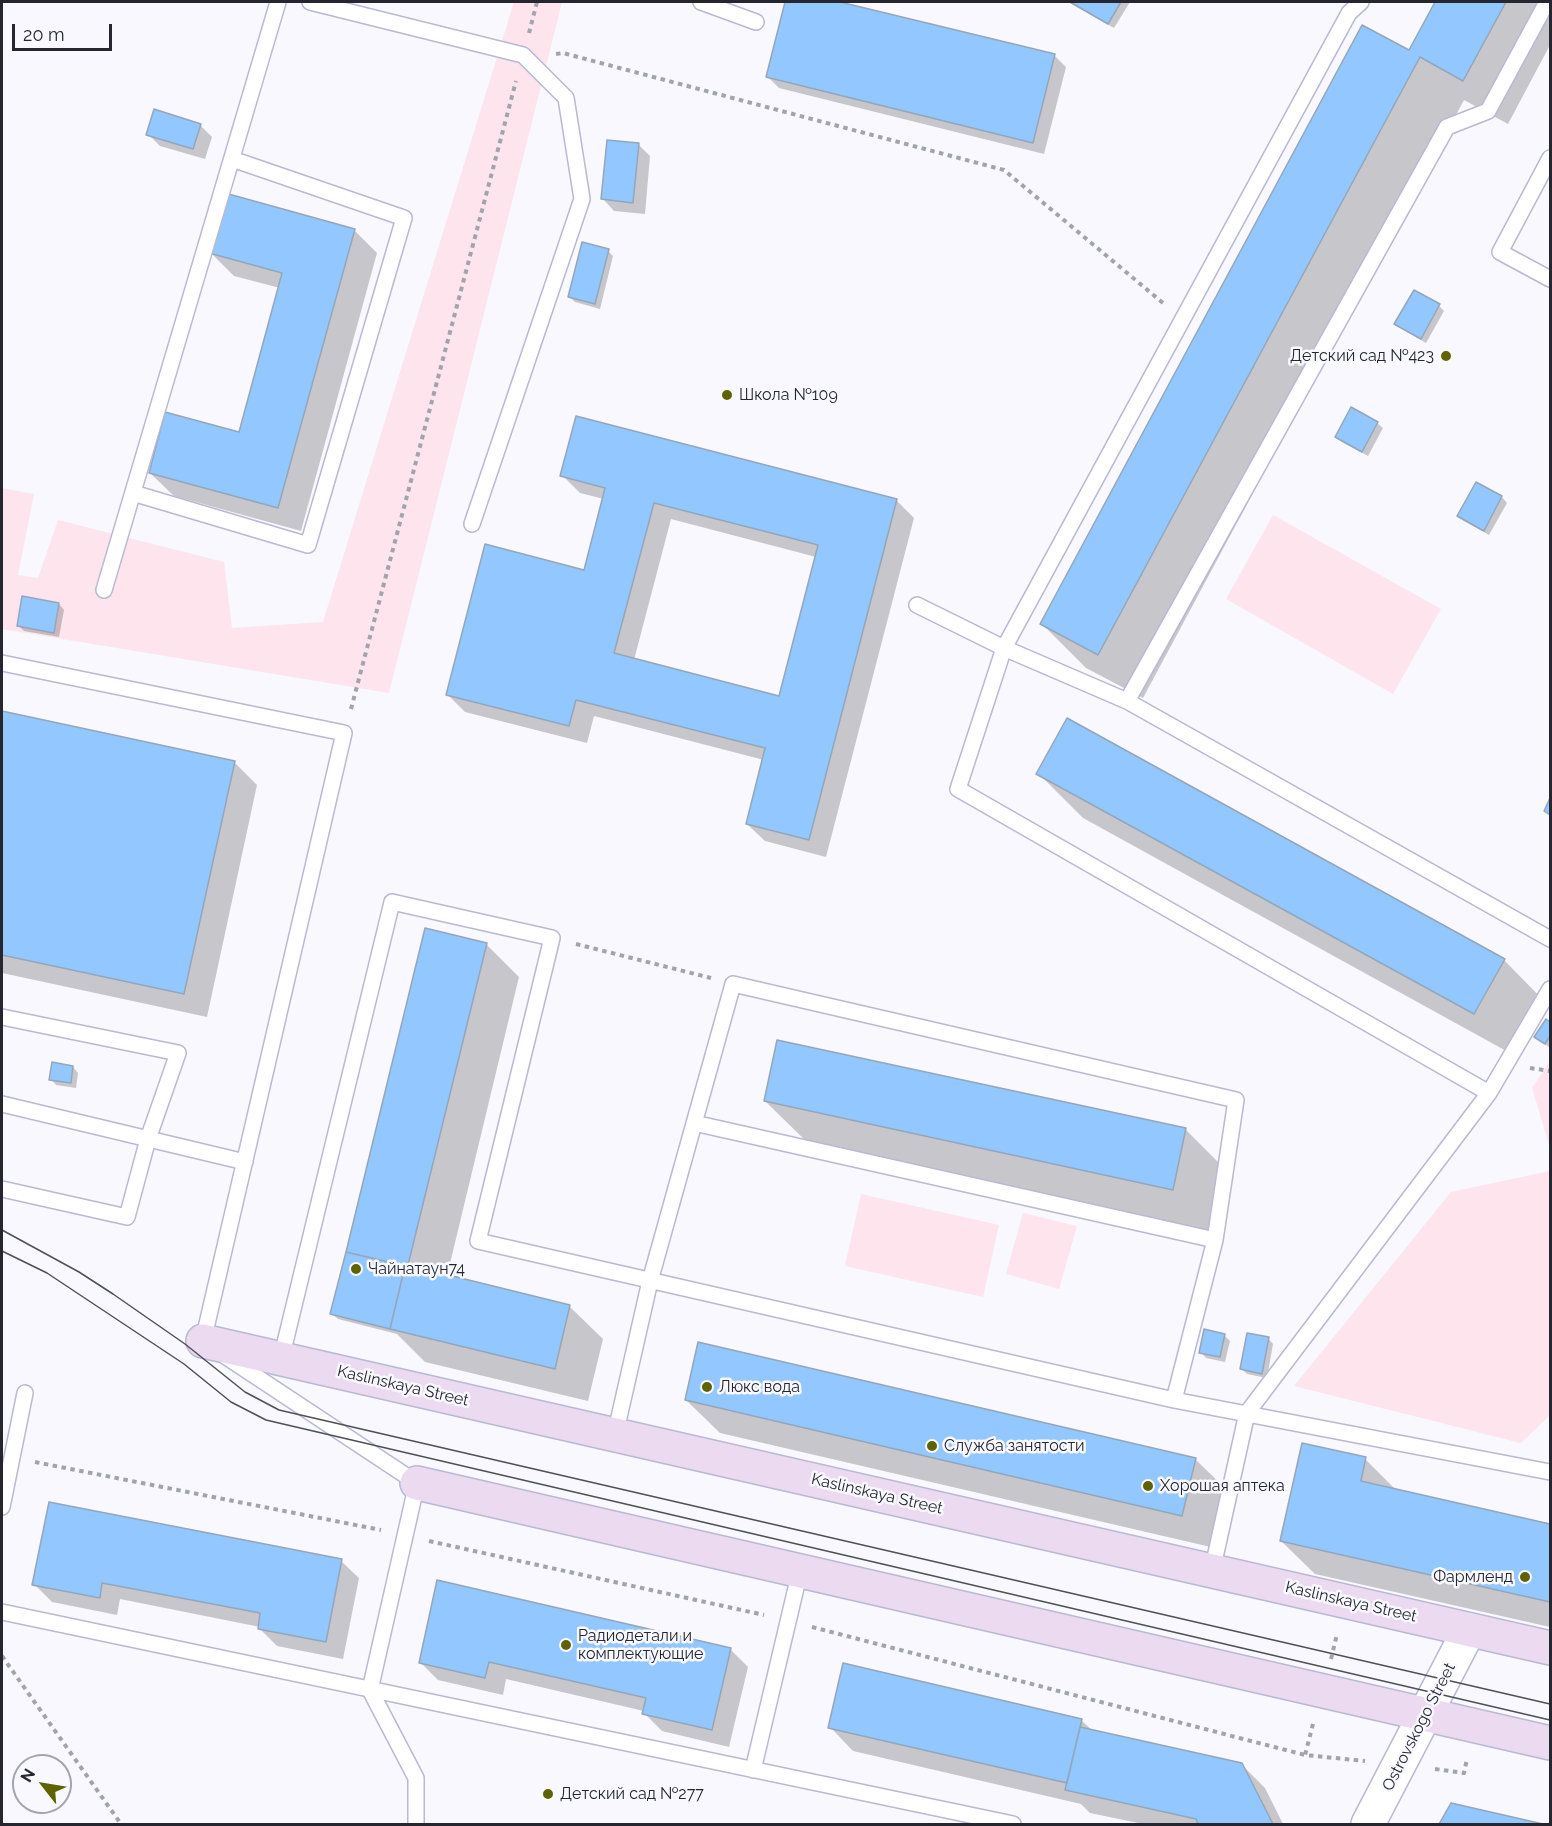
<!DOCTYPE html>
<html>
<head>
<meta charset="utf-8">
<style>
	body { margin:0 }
	#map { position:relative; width:1552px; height:1826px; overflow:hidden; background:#f8f8fe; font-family:Raleway,sans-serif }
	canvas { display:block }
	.frame { position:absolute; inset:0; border:3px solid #262630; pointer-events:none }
	.north { position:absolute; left:12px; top:1754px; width:60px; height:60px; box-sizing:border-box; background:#f8f8fe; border:2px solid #a4a4ac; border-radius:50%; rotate:301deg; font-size:16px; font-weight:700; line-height:24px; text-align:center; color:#262630 }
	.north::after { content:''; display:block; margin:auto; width:21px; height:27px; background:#5e6300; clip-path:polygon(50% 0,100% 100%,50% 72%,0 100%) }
	.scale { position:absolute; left:12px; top:24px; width:100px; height:27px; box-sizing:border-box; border:3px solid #262630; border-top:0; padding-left:8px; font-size:18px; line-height:21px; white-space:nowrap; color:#262630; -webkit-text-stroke:4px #f8f8fe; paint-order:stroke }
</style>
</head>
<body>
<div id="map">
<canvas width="1552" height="1826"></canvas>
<div class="frame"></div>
<div class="north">N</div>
<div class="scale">20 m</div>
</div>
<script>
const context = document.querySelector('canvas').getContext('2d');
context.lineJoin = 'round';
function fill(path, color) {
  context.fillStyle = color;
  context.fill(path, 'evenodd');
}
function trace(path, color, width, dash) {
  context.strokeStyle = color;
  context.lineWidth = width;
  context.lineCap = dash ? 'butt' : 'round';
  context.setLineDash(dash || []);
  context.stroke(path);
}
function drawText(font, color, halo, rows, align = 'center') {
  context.font = font + ' Raleway,sans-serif';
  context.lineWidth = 5;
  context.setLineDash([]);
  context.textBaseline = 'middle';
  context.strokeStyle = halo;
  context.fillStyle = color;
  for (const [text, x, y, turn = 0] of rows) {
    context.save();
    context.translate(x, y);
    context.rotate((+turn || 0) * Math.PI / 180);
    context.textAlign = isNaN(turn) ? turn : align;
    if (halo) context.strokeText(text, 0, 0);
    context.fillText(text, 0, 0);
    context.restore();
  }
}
fill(new Path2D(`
	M514,2H562L389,693L2,629V488L34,494L18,575L38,578L58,520L224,562L232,628L323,622Z
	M1273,515L1441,609L1393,694L1226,599Z
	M1550,1061V1148L1532,1088Z
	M1550,1171V1415L1521,1443L1294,1386L1451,1192Z
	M861,1194L999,1225L983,1297L845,1266Z
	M1023,1213L1077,1226L1059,1289L1006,1274Z`), '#fde4ed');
fill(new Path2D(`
	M786,2H834L1054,55L1066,67L1044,154L779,88L768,77Z
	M1068,2H1130L1114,28Z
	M1437,2H1550V45L1508,124L1464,100L1143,698L1086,668L1042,624L1410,52Z
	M200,125L212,137L205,159L160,146L148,134Z
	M639,145L650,156L645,214L614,211L603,199Z
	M354,230L377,253L301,531L174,496L150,473L240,433L280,288L234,276L210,252Z
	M608,251L613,256L600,309L575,302L570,297Z
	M1439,306L1444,311L1426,343L1402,329L1396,323Z
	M1377,423L1383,428L1368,456L1342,442L1337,437Z
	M562,475L896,500L914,518L826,857L765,841L747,824L764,760L594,716L587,743L465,712L447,694L585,572L604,499L580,493ZM671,519L816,557L780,697L634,660Z
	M1477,484L1502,497L1507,503L1489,535L1464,521L1459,516Z
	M59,604L64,610L59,637L24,631L18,625Z
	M2,712L234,762L257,785L207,1017L2,973Z
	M1038,773L1504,960L1548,1005L1519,1058L1083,818Z
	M486,944L519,977L447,1276L569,1306L603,1339L588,1401L425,1362L397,1334L338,1319L332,1314Z
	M1547,1021L1550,1023V1048L1536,1037Z
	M73,1067L78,1073L76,1088L56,1085L51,1079Z
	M765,1101L1185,1129L1230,1174L1217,1233L810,1145Z
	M1224,1335L1230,1341L1225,1362L1206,1358L1201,1352Z
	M1268,1338L1273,1344L1267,1378L1247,1374L1242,1369Z
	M686,1400L1195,1459L1229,1492L1215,1548L720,1433Z
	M1365,1459L1397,1491L1550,1525V1627L1315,1574L1281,1541Z
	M341,1561L359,1578L343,1659L277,1646L259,1628L260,1627L120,1599L117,1615L52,1602L34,1584Z
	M730,1649L748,1667L729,1747L662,1731L644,1713V1711L506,1679L503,1695L438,1680L420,1662Z
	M1081,1720L1093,1731L1242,1765L1265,1788L1283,1824H1143L1090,1813L1081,1804L853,1751L830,1727Z
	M1452,1804L1536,1824H1441Z`), '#0003');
const building = new Path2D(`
	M785,2H840L1055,54L1033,143L766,77Z
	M1070,2H1121L1108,24Z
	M1435,2H1506L1463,81L1420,57L1098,655L1040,624L1362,25L1409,50Z
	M154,109L201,124L193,149L146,135Z
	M607,140L639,143L633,203L601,199Z
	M225,193L355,229L278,508L149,473L165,412L239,432L282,273L209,253Z
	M582,242L609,249L595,304L568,297Z
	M1414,290L1440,304L1421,339L1394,324Z
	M1351,407L1378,422L1362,452L1335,437Z
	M576,416L897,499L809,840L746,824L765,748L576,700L569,726L446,695L485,544L584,570L605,488L560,476ZM654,503L818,545L779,696L614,653Z
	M1476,482L1502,496L1484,531L1457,516Z
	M22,596L59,603L54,633L17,626Z
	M2,711L235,761L184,994L2,955Z
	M1067,718L1505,959L1474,1014L1036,774Z
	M1550,798V815L1544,811Z
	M425,928L487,943L408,1265L570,1305L555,1369L390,1329L405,1266L346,1252Z
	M1546,1019L1550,1022V1036L1545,1044L1534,1037Z
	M777,1040L1186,1128L1173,1190L764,1101Z
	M52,1062L73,1066L71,1083L49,1080Z
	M346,1252L405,1266L390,1329L330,1314Z
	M1204,1329L1225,1334L1220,1357L1199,1353Z
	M1247,1333L1269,1337L1262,1374L1240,1369Z
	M698,1342L1196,1458L1182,1516L685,1400Z
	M1302,1443L1366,1457L1361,1481L1550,1524V1602L1280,1541Z
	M49,1502L342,1559L326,1642L258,1629L260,1613L102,1583L100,1598L32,1585Z
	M437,1580L731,1648L712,1730L642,1714L646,1698L489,1662L485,1678L419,1663Z
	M843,1663L1082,1719L1067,1783L828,1728Z
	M1080,1727L1242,1763L1273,1824H1198L1196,1819L1065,1790Z
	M1451,1803L1543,1824H1439Z`);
fill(building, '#92c7ff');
trace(building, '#94a6ba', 1.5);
const service = new Path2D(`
	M310,2L523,55L566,98L582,199L472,524
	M701,2L756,22
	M1361,2L1349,13L1004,648L958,789L1489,1093
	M1547,2L1488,111L1447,127L1127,701L1550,939
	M1550,158L1500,252L1550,279
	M133,493L308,545L404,218L232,159
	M104,590L278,2
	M917,605L1004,648L1127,701
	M2,663L344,733L203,1341L205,1342
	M2,1017L178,1053L148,1139L127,1217L2,1189
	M2,1104L245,1162
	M694,1123L1215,1240
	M225,1356L417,1483L370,1690L416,1778V1824
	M281,1359L392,902L552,938L478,1241L1174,1400L1550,1472
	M615,1435L650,1281L733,984L1236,1100L1215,1240L1174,1400
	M2,1507L25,1393
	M1212,1571L1247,1413L1489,1093L1550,989
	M2,1612L1013,1824
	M753,1770L800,1571`);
const tertiary = new Path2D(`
	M1368,1824L1469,1630`);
const secondary = new Path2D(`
	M203,1341L1550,1648
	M417,1483L1550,1743`);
trace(service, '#b8b9d2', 18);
trace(tertiary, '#b8b9d2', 36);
trace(secondary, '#b8b9d2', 36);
trace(new Path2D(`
	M529,33L537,2
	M556,54L563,53L1004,170L1163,303
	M351,709L516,81
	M576,944L711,978
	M1530,1068L1550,1071
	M35,1462L381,1530
	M429,1541L764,1615
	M812,1627L1305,1755
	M2,1656L121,1824
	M1331,1659L1337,1634
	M1313,1724L1305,1755L1365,1761
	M1435,1769L1464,1773L1467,1759`), '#a3a3ab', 4, [4.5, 4.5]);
trace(service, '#fff', 15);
trace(tertiary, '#fff', 33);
trace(secondary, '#ebdaf0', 33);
trace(new Path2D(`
	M2,1230L79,1272L113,1294L185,1344L245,1392L279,1410L1550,1704
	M2,1251L47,1273L184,1364L231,1402L266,1420L1550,1720`), '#4f4f58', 1.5);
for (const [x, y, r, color] of [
	[1446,356,6,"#5e6300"],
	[727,395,6,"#5e6300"],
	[356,1269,6,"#5e6300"],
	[707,1387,6,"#5e6300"],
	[932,1446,6,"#5e6300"],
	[1148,1486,6,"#5e6300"],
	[1525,1577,6,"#5e6300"],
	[566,1645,6,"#5e6300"],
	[548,1794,6,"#5e6300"]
]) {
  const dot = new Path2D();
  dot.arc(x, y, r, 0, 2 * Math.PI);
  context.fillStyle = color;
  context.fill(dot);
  trace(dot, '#f8f8fe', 2);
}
drawText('16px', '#262630', '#f8f8fe', [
	["Детский сад №423",1434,356,"right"],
	["Школа №109",739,395],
	["Чайнатаун74",368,1269],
	["Люкс вода",719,1387],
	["Служба занятости",944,1446],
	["Хорошая аптека",1160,1486],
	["Фармленд",1513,1577,"right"],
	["Радиодетали и",578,1636],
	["комплектующие",578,1654],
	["Детский сад №277",560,1794]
], 'left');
drawText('16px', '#262630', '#f8f8fe', [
	["Kaslinskaya Street",403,1386,13],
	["Kaslinskaya Street",877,1494,13],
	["Kaslinskaya Street",1351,1602,13],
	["Ostrovskogo Street",1419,1727,-63]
]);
</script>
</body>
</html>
